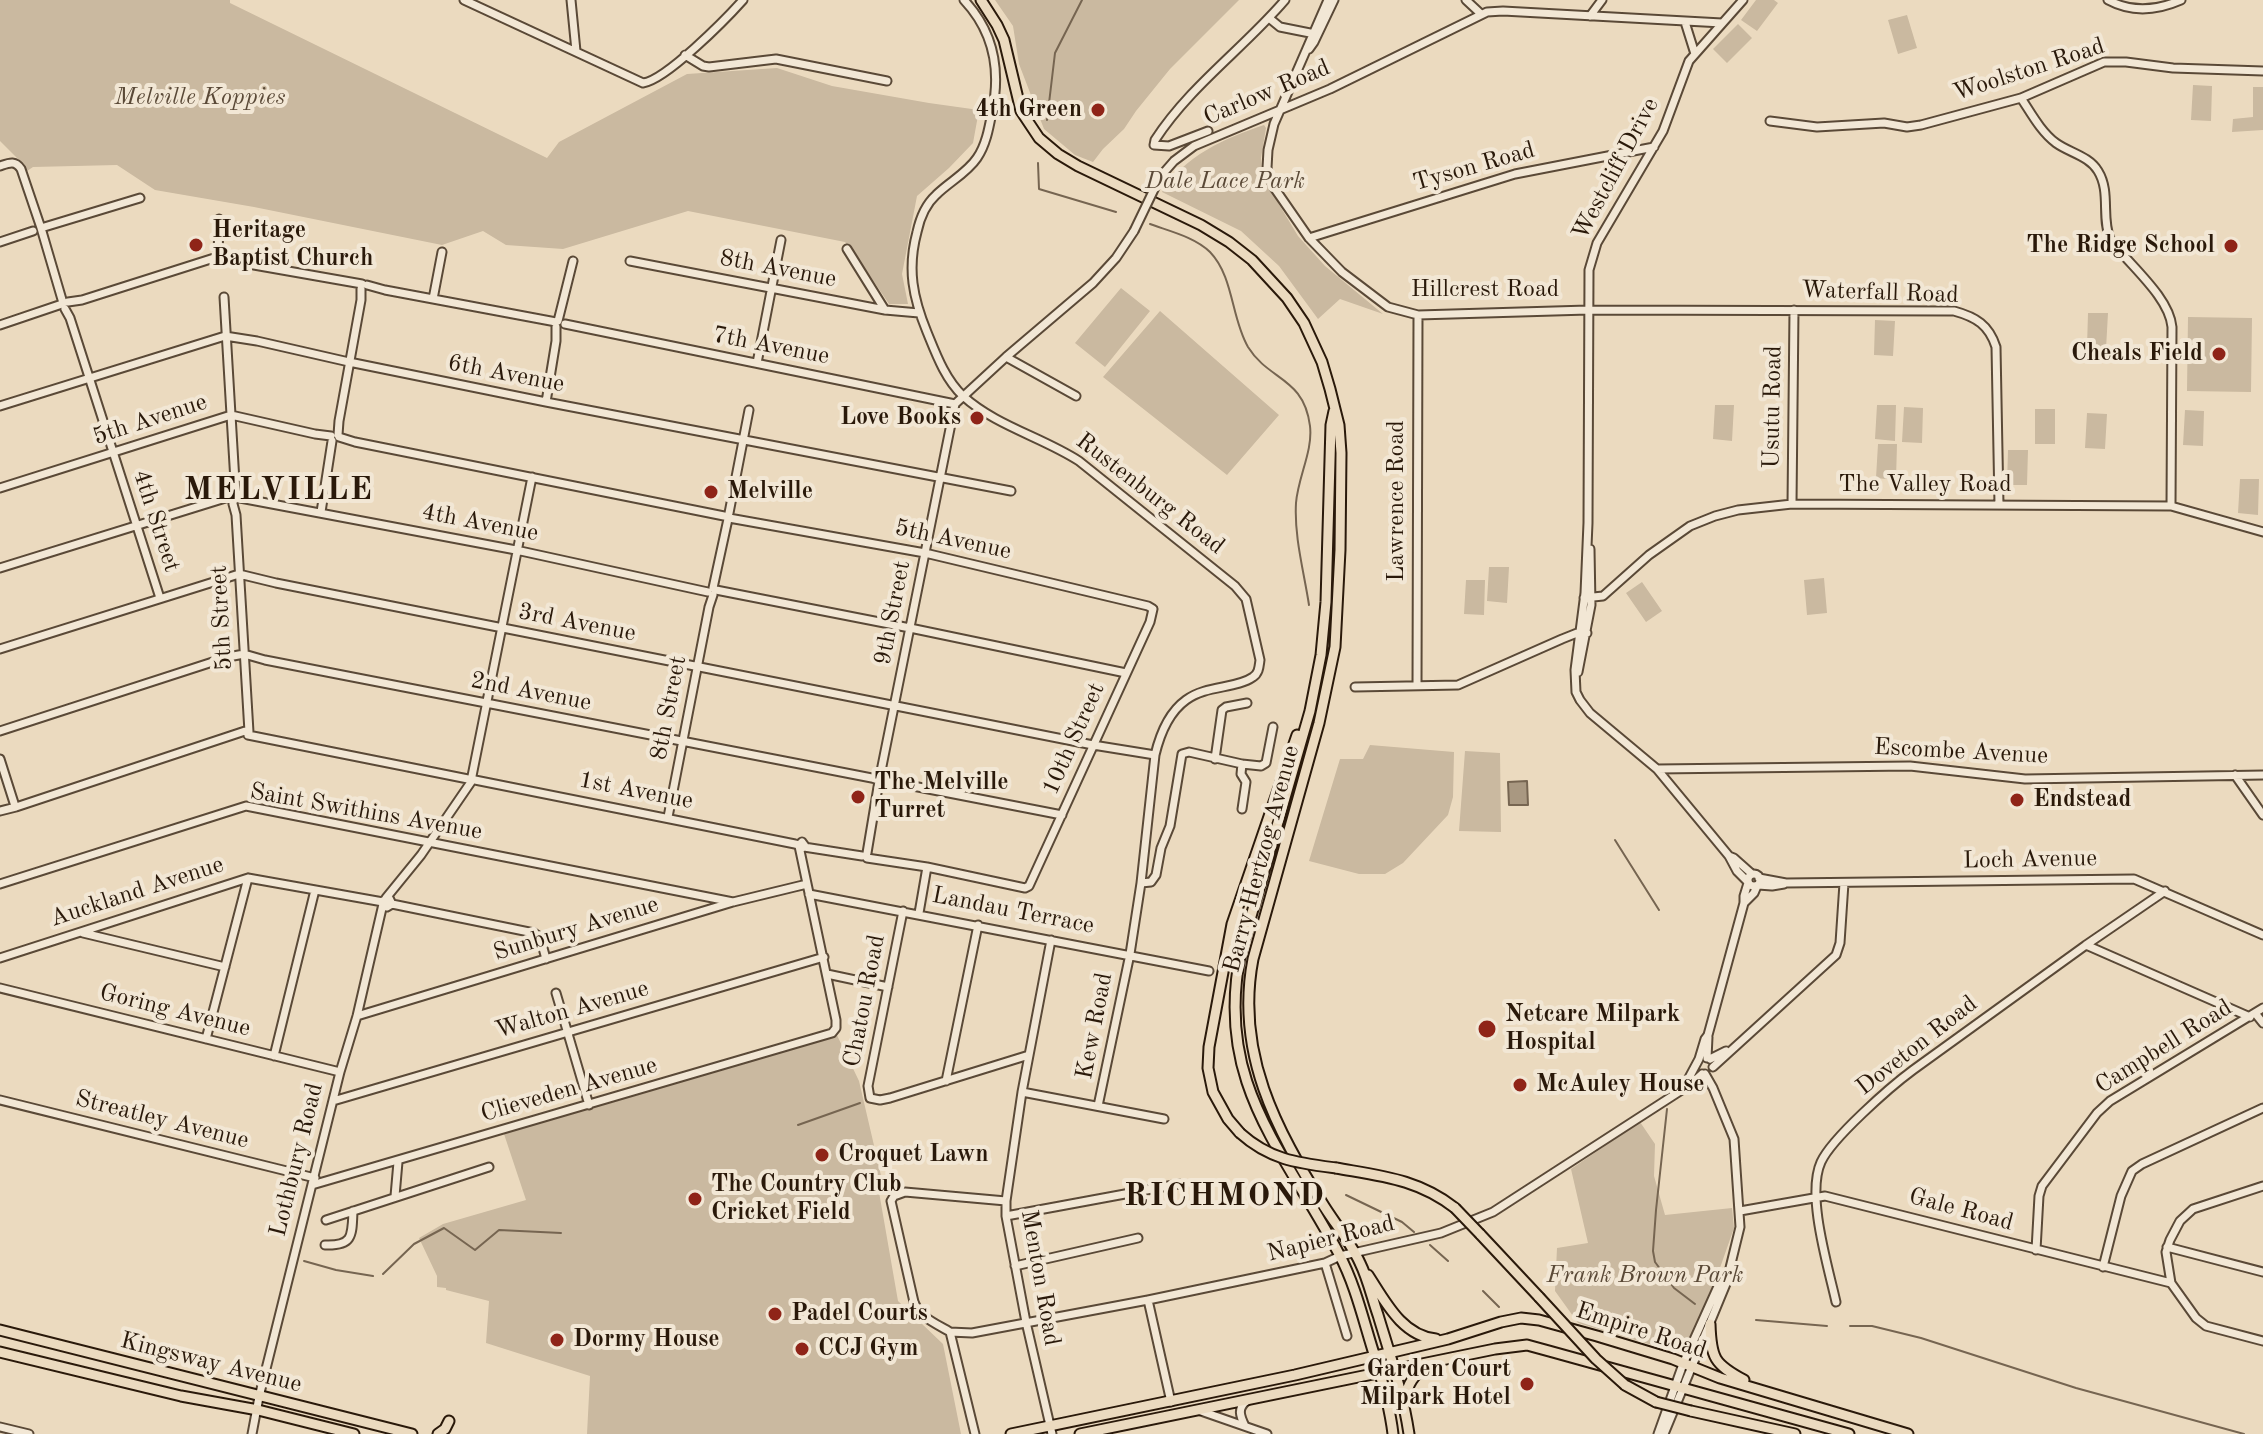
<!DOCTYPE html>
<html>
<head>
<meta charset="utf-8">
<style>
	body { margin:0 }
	canvas { display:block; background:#ebdabf }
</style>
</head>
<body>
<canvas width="2263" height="1434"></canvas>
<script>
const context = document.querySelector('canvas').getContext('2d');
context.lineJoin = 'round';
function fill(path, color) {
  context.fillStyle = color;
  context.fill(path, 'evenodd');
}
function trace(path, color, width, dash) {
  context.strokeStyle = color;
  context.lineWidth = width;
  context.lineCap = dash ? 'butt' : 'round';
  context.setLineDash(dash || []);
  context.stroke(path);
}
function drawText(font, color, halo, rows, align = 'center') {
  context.font = font + ' "Old Standard TT",serif';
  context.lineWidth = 8;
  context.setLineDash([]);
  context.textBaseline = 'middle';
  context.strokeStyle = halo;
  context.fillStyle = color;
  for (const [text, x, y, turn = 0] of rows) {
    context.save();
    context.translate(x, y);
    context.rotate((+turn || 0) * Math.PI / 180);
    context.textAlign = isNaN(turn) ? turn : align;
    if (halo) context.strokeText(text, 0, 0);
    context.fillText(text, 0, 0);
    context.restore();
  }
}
fill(new Path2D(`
	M0,0H230V3L547,158L559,142L687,74L777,68L832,86L929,103L979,110L973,143L949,168L917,196L902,274L908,304H889L862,264L845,242L688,211L563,249L506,245L483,231L442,245L254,207L155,190L117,165L33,167L24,173L22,163L0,141Z
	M995,0H1239L1170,69L1136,111L1124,129L1103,149L1093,162L1075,155L1044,129L1019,64L1013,26Z
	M1756,0H1774L1778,3L1757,31L1741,20Z
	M1907,15L1917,48L1898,54L1888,20Z
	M1738,24L1752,38L1727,63L1713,49Z
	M2193,85L2212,86L2211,121L2191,120Z
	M2253,87H2263V130L2232,132L2233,119L2253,117Z
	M1264,125L1266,128L1261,158L1262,176L1298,236L1325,266L1383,314L1340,299L1318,319L1279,266L1241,231L1162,192C1184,156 1225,138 1264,125Z
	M1121,288L1150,311L1105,367L1075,343Z
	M1160,311L1279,415L1227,475L1103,377Z
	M2088,313H2108L2106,349L2087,347Z
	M2188,317L2252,318L2251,392L2187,391Z
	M1875,320L1895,321L1893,356L1874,355Z
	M1715,405H1734L1732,441L1713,439Z
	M1877,405H1896L1895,441L1875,439Z
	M1904,407L1923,408L1922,443L1902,442Z
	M2035,409H2055V444H2035Z
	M2185,410L2204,411L2203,446L2183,445Z
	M2087,413L2107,414L2105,449L2085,448Z
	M1878,444H1897L1896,480L1876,478Z
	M2008,450H2028L2027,485H2007Z
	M2240,479H2259L2258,515L2238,513Z
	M1489,567H1509L1507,603L1487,601Z
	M1824,578L1827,613L1807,615L1804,580Z
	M1466,580H1485L1484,615L1464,614Z
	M1642,582L1662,611L1646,622L1626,593Z
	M1370,745L1454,752L1453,797L1448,815L1403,863L1385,874H1359L1309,861L1340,759H1363Z
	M1465,751L1500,753L1501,832L1459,831Z
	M835,1031L859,1081L883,1184L879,1192L898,1301L943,1344L961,1434H587L590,1376L486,1343L489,1301L446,1290V1288L437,1287V1276L419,1238L443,1224L526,1200L503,1131Z
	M1640,1122L1655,1144L1654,1176L1665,1215L1732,1208L1734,1228L1689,1356L1578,1323L1555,1291L1557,1248L1588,1243L1571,1169Z`), '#cab9a0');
const water = new Path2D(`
	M1527,781L1528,805H1509L1508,782Z`);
fill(water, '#a99881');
trace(water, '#766551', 2);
trace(new Path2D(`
	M1047,120L1055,53L1082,0
	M1038,163L1039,189L1116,212
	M1150,224C1169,231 1195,237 1210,252C1234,277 1231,318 1248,347C1269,381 1304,377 1310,426C1313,451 1298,477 1296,503C1294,537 1304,572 1309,605
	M1615,840L1659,910
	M1667,1109L1656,1210L1653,1251L1655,1262L1674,1288L1695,1304
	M798,1125L860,1103
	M1346,1195L1402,1222L1414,1232
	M1430,1245L1448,1261
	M304,1261L336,1270L373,1276
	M383,1274L414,1244L444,1228L475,1250L499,1230L561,1233
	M1483,1291L1499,1307
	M1756,1320L1827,1326
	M1850,1326H1872L1921,1338L2076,1388L2244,1434`), '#766551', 2);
const minor = new Path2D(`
	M464,0L643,83C666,80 726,19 743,0
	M571,0L576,51
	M964,0C994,32 1001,70 992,112C989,128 986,145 977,158C967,173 949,182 936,195C925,205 920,218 917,232C907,269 913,298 927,332C936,354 945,379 963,396C996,426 1042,437 1079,461L1235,586L1246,599L1260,660C1259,667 1259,673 1253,677C1236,689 1206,685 1186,700C1168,713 1160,734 1155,755L1141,883L1130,954L1098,1106
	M1328,0L1274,124L1268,150L1267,168L1273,186L1309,238L1342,272L1388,307L1418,315L1588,310L1954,311C1976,317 1989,325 1996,347L1999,505
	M1466,0L1481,14
	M1743,0L1689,61L1663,131L1597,243L1589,270L1588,523L1585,593L1575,670L1576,692L1580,700L1590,713L1657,769L1729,856L1737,871L1747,881
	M2108,0C2132,13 2156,11 2181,0
	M1590,16L1602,0
	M1269,18L1280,27L1315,34
	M1685,22L1695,54
	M1309,49L1314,42L1334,0
	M685,55L703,66L709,67L776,59L887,81
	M2021,98C2031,113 2041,132 2056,143C2070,153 2089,156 2098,171C2111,192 2101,217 2110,239C2128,264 2169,296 2172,327L2171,506
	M1770,121L1817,127L1884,123L1907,127L1921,125L2021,98L2104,62H2126L2173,68L2263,71
	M1208,131L1169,146L1154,145L1155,140C1190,86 1244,48 1285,0
	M0,166C9,163 15,160 21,169L41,228L63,303
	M1160,177L1174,161L1194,146L1330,89L1487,12L1503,11L1722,23
	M41,228L140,198
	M1309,238L1515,174L1654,147
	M0,242L33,231
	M847,249L885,310
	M218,258L219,219
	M630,261L885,310L919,313
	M367,285L385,290L556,322
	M224,297L235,482L237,495
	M433,299L442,252
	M68,302L82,300L214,258L362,284
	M65,309L70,318L160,598
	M558,321L573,261
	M565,324L955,404
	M0,325L62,304
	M1006,357L1076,396
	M757,363L781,240
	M546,402L556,341V327
	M0,406L225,336L257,341L349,362L546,402L1011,491
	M338,435L339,421L361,300V289
	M339,437L355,442L724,516
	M0,488L231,415L315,434L331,436
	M240,498L516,550L708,592
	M233,504L236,515L249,732
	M1792,504L1794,310
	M321,512L332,441
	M729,513L749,410
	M729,518L925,553L1148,606L1153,609L1150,622L1029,886L1025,888L927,867L867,858
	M0,568L232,496
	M713,588L728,519
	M716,590L910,628L1126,673
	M1584,598L1603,596L1649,555L1690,526L1715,516L1738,510L1792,504L2171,506L2263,532
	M0,649L239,574L276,583L1093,745L1155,755
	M1578,672L1591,605L1590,549
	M1417,686L1418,315
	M1355,687L1458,685L1562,639L1577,633H1587
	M0,731L228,657L244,654L265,660L1062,815
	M248,735L468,779
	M0,759L14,803
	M1215,759L1222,710L1226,707L1247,703
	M1242,764L1261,766L1266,763L1273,727
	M1657,769L1910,766L2025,779L2263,775
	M2235,775L2263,815
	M472,776L532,477
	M475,780L795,844L799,845L802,842L805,846L802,848L799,845
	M0,811L16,807L245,731
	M668,817L709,607L713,595
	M804,847L862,856
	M867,853L879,781L955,404L1006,357L1093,283L1116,258L1134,231
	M1729,856L1734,858L1752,874
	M1748 880a6 6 0 1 1 12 0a6 6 0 1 1-12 0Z
	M1759,878L1786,883L2134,879L2263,935
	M1141,883L1151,882L1156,875L1161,848L1170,826L1182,754L1189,752L1242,764L1241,774L1246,782L1242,809
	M0,884L246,806L733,902
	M1758,885L1772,886L1784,884
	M809,894L1209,971
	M386,898L421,855L471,782
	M1744,903L1754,893L1757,886
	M392,904L389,898L383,901L384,905L387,907L392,904L534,933L540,937L546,959
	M903,911L868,1086L870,1098L880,1100L890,1098L1029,1055
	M919,913L927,867
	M83,933L225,967
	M1051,940L1022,1092L1006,1201V1216L1026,1322L1052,1434
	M2086,945L2250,1017
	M0,958L248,878L383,902
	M827,974L888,987
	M0,988L340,1072
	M556,993L589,1105
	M2255,1013L2263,1023
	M357,1016L733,902L807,884
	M206,1039L248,878
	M274,1056L315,890
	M1707,1058L1708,1037
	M1710,1059L1726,1051
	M1713,1067L1836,955L1840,943L1844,883
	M946,1081L978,925
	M1684,1087L1699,1059L1705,1039L1708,1035L1744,903V896L1748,883
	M1022,1092L1164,1119
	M0,1100L315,1178
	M333,1101L824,957
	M312,1185L832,1033L836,1028V1020L799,846
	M2263,1186L2193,1209L2180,1221L2170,1240L2166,1252L2171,1283L2196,1318L2206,1326L2263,1341
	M395,1196L398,1162
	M1740,1211L1825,1196L2171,1283
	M1006,1216L1179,1184
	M326,1220L489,1167
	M325,1245C353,1246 352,1236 353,1211
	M2167,1247L2263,1272
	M2036,1250L2039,1196L2042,1186L2097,1113L2110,1101L2263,1008
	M1325,1263L1347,1336
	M1015,1266L1138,1238
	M2103,1267L2121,1196L2132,1171L2142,1164L2263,1108
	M1148,1300L1171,1402
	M1836,1302C1828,1266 1806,1195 1821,1162C1832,1138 1890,1087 1913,1070L2086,945L2165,891
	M950,1332L972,1333L1148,1300L1325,1263L1340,1256L1441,1233L1493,1212L1691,1084L1702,1074
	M1198,1410L1267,1434
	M1245,1426C1240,1416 1237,1408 1247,1401
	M0,1427L29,1434
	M252,1434L259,1397L340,1072L357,1016L383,904
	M975,1434L950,1332C937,1324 920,1318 914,1302L891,1201L894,1196L905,1192L1006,1201
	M1658,1434L1683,1364L1720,1282L1727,1275
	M1664,1434L1726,1284L1740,1227L1734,1139L1713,1088L1705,1074`);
const major = new Path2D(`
	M981,0L997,25L1004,40L1021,111L1039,138L1058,154L1078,166L1201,225L1229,242L1252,260L1287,298L1304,323L1322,362L1330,389L1339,425L1341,453L1340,550L1335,647L1319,723L1253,959C1235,1053 1276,1129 1324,1206C1336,1225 1351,1243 1360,1263C1368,1279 1372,1298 1378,1315C1390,1355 1403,1393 1409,1434
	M1334,411L1331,425L1326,602L1321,655L1310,711L1241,951C1214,1082 1282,1147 1339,1254C1356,1286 1364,1323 1375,1357C1383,1383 1390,1408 1393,1434
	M1240,1133L1228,1119L1213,1092L1208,1068L1209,1047L1232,924L1297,735
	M1336,1168C1381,1176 1418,1179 1455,1208
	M1480,1234L1539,1297
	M1368,1275C1385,1301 1402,1336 1436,1339
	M1710,1324C1711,1358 1714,1364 1744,1380
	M0,1330L412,1434
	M0,1352L181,1396L258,1410L354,1434
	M1625,1385L1656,1402
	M1404,1401C1408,1383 1413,1375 1428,1366
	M1691,1411L1795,1434
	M438,1434L445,1429L449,1421
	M1011,1434L1295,1375L1448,1339L1501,1322L1521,1318L1539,1320L1597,1336L1673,1359L1720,1378L1908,1434
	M1080,1434L1495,1349L1527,1345L1549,1351L1849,1434`);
trace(minor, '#5a4937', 11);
trace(major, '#2a190a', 13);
trace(minor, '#f2e7d5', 7);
trace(major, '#ebdabf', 9);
const minorBridge = new Path2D(`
	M1134,231L1160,177`);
const majorBridge = new Path2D(`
	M1240,1133C1270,1160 1298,1163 1336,1168
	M1455,1208L1480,1234
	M1539,1297L1596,1359L1625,1385
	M1656,1402L1691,1411`);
trace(minorBridge, '#5a4937', 11, []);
trace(majorBridge, '#2a190a', 13, []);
trace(minorBridge, '#f2e7d5', 7);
trace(majorBridge, '#ebdabf', 9);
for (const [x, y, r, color] of [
	[1098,110,8,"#8f2418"],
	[196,245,8,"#8f2418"],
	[2231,246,8,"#8f2418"],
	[2219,354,8,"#8f2418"],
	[977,418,8,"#8f2418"],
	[711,492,8,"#8f2418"],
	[858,797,8,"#8f2418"],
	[2017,800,8,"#8f2418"],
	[1487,1029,10,"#8f2418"],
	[1520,1085,8,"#8f2418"],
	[822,1155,8,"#8f2418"],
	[695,1199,8,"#8f2418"],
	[775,1314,8,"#8f2418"],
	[557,1340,8,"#8f2418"],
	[802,1349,8,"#8f2418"],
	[1527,1384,8,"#8f2418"]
]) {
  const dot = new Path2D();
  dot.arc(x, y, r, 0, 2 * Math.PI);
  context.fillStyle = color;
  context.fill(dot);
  trace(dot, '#f2e7d5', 3);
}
drawText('24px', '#2a190a', '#f2e7d5', [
	["Woolston Road",2029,70,-18],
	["Carlow Road",1267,93,-23],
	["Tyson Road",1474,167,-16],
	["Westcliff Drive",1616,169,-62],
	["8th Avenue",778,269,11],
	["Hillcrest Road",1485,290],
	["Waterfall Road",1880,293,2],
	["7th Avenue",771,346,11],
	["6th Avenue",506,374,11],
	["Usutu Road",1773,407,-89],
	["5th Avenue",150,420,-18],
	["The Valley Road",1925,485],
	["Rustenburg Road",1150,494,38],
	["Lawrence Road",1397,501,-90],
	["4th Street",156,521,72],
	["4th Avenue",480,523,11],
	["5th Avenue",953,540,12],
	["9th Street",893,613,-79],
	["5th Street",222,618,-93],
	["3rd Avenue",577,623,11],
	["2nd Avenue",531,692,11],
	["8th Street",669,708,-79],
	["10th Street",1074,739,-66],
	["Escombe Avenue",1961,752,3],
	["1st Avenue",636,791,11],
	["Saint Swithins Avenue",366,812,10],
	["Barry Hertzog Avenue",1262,859,-75],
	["Loch Avenue",2030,860,-1],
	["Auckland Avenue",137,892,-18],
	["Landau Terrace",1013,911,11],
	["Sunbury Avenue",576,929,-17],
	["Chatou Road",865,1001,-79],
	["Walton Avenue",572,1010,-16],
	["Goring Avenue",175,1011,14],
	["Kew Road",1095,1026,-79],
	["Doveton Road",1917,1046,-38],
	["Campbell Road",2164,1047,-32],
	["Clieveden Avenue",569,1090,-16],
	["Streatley Avenue",162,1120,14],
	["Lothbury Road",297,1160,-76],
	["Gale Road",1961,1210,15],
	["Napier Road",1331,1239,-14],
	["Menton Road",1040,1278,80],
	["Empire Road",1641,1331,18],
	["Kingsway Avenue",211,1363,14]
]);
drawText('italic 24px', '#5a4937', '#f2e7d5', [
	["Melville Koppies",200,98],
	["Dale Lace Park",1225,182],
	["Frank Brown Park",1645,1276]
]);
drawText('bold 24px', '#2a190a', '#f2e7d5', [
	["4th Green",1082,110,"right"],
	["Heritage",212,231],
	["Baptist Church",212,259],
	["The Ridge School",2215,246,"right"],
	["Cheals Field",2203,354,"right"],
	["Love Books",961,418,"right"],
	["Melville",727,492],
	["The Melville",874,783],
	["Turret",874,811],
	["Endstead",2033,800],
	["Netcare Milpark",1505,1015],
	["Hospital",1505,1043],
	["McAuley House",1536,1085],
	["Croquet Lawn",838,1155],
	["The Country Club",711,1185],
	["Cricket Field",711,1213],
	["Padel Courts",791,1314],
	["Dormy House",573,1340],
	["CCJ Gym",818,1349],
	["Garden Court",1511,1370,"right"],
	["Milpark Hotel",1511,1398,"right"]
], 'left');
context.letterSpacing = '2px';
drawText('bold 32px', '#2a190a', '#f2e7d5', [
	["MELVILLE",279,491],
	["RICHMOND",1225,1197]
]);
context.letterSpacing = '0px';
</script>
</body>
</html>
